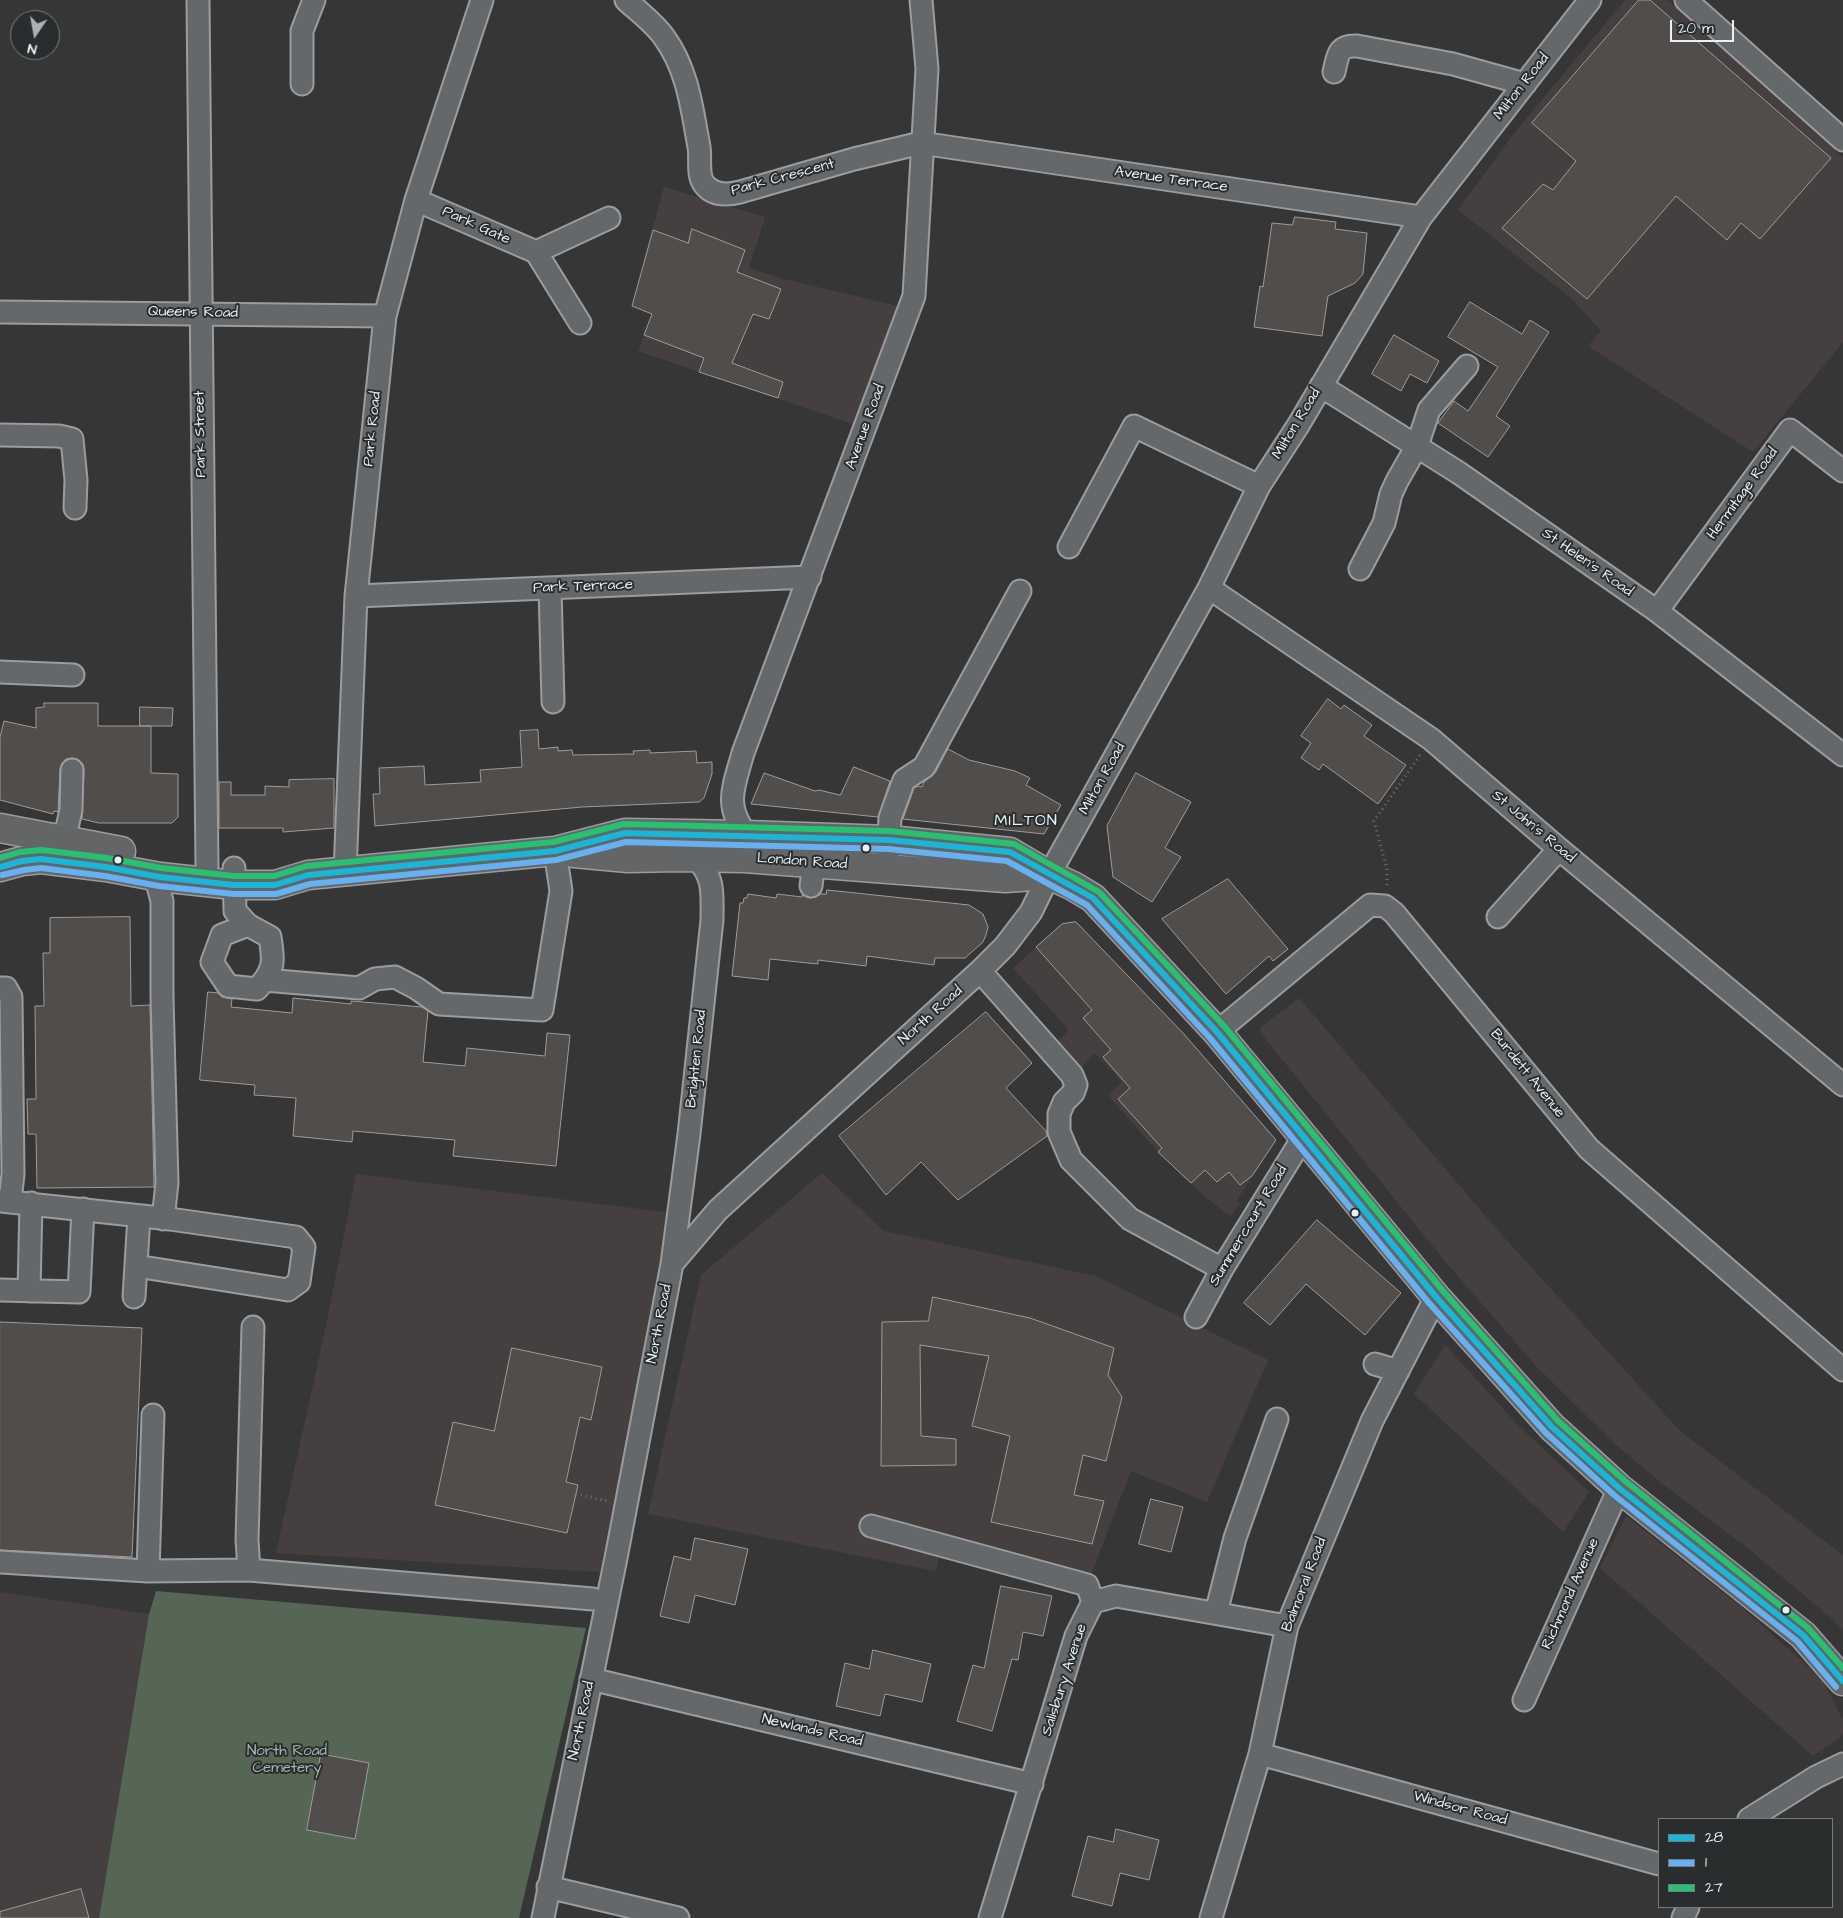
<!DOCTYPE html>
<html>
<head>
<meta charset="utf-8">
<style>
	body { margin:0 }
	#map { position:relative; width:1843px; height:1918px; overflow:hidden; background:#373636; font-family:"Architects Daughter",sans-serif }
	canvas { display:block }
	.legend { position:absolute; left:1658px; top:1818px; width:175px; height:90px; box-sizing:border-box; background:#2a2d2e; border:1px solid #767b7f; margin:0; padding:6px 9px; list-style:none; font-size:15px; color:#e8f1f8 }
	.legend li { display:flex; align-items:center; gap:10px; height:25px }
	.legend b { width:25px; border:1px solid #767b7f }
	.north { position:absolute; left:10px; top:10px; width:50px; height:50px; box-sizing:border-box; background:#2a2d2e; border:1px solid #767b7f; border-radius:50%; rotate:192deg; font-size:14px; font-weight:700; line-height:20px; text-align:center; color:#e8f1f8 }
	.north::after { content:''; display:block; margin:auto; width:18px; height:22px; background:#aab0b4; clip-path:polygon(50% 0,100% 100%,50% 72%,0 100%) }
	.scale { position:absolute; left:1670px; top:20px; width:64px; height:22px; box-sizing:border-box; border:2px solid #e8f1f8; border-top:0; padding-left:6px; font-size:15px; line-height:18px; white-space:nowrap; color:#e8f1f8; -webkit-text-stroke:4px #2a2d2e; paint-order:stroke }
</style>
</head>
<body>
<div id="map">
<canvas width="1843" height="1918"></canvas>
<ul class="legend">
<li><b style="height:6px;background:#1ab6d8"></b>28</li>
<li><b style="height:6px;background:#66b1f2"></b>1</li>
<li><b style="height:6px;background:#26c172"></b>27</li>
</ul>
<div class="north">N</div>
<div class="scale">20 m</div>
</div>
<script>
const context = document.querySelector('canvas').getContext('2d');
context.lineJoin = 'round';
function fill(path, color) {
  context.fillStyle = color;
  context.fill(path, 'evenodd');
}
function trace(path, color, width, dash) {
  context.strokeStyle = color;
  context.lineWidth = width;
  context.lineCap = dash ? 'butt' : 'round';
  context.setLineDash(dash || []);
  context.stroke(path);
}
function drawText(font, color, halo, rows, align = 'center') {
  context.font = font + ' "Architects Daughter",sans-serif';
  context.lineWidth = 4;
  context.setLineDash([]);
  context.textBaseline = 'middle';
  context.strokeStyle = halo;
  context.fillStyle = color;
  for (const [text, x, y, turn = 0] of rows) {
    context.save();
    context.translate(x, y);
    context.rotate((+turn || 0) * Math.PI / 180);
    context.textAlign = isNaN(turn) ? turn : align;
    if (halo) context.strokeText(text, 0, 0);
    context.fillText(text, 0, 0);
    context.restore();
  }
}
fill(new Path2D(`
	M1625,0H1667L1763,78L1843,158V342L1753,452L1588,346L1601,331L1572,299L1458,210L1515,132Z
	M664,187L765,217L749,268L784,279L918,311L876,432L638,351L652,315L632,306Z
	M1076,922L1181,1031L1274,1137V1143L1237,1200L1240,1203L1231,1217L1202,1194L1158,1152L1108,1095L1122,1082L1095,1053L1079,1069L1056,1043L1069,1030L1013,968L1062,924Z
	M1299,998L1501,1234L1680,1431L1843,1555V1630L1829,1616L1755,1554L1663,1484L1616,1445L1535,1365L1444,1260L1260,1032L1261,1027Z
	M822,1173L884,1231L1096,1276L1268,1360L1207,1502L1131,1471L1087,1585L941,1548L936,1571L648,1514L701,1275Z
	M356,1174L673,1213L669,1258L600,1572L276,1553L325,1330Z
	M1445,1345L1516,1423L1589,1492L1563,1532L1414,1394Z
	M1626,1516L1740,1606L1822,1679L1843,1720V1732L1840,1737L1813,1756L1600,1568Z
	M0,1592L149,1614L99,1918H0Z`), '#45403f');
fill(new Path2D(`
	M156,1591L586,1628L519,1918H99L149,1614Z`), '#556654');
const building = new Path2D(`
	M1639,0H1650L1831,158L1760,239L1741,223L1727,240L1676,196L1587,299L1502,228L1543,184L1553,190L1576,161L1532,123Z
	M1295,217L1336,222L1335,229L1367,233L1363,274L1355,283L1328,296L1322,336L1254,327L1260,286L1263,287L1272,223L1292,225Z
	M692,229L745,250L737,272L781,289L769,319L753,314L732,363L783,382L778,398L699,372L704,358L644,335L652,314L632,306L653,230L688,243Z
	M1470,302L1522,334L1530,320L1549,332L1496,416L1510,426L1488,457L1438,423L1454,401L1468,411L1498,367L1448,337Z
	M1394,335L1439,361L1427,383L1410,374L1401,391L1372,374Z
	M1328,699L1341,709L1344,705L1372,725L1364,736L1406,765L1378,804L1323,764L1319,770L1301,758L1311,743L1301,736Z
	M44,703H98V726H151V773L178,774V817L172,823H99L82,819L84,770L83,764L79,760L73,758L66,759L62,763L60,769L58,812L54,811L53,814L0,800V737L4,721L36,728V708L44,707Z
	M140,707L173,708L172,726H140Z
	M538,730L539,749L558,747V751L572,750L573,755L634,754L633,751L650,750V753L696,751L697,763L712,762V774L704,798L699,802L582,807L375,826L373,794H380L379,768L424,766L425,785L481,782L480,770L522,767L520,731Z
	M948,749L969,760L1015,771L1030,778L1026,785L1061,805L1044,834L903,819L914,788L918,786L922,787L924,782L935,773Z
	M854,767L890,781L878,817L751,804L764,773L815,791L819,790L840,795Z
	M1136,773L1191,802L1165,848L1181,857L1152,902L1113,877L1107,826Z
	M334,779V828L283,832V828H219V782H231V795H265V786L289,787V780Z
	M1228,879L1288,949L1273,961L1269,956L1226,994L1162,919Z
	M827,890L969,905L983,914L988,927L986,935L983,942L965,958H935L934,965L867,956L866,966L818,960V964L770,959L768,980L732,976L740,903H743L744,898H747L748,894L776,898L777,894L802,897V895L810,898L816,897L821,894H826Z
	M130,917L131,1006L150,1005L154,1187L37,1188L36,1134H28L27,1099H36L35,1006H44L43,953H50V918Z
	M1076,922L1183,1033L1276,1140L1252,1176L1240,1185L1229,1172L1217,1182L1205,1170L1191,1183L1158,1152L1162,1148L1118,1099L1130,1088L1103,1057L1111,1050L1083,1018L1092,1010L1036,947L1062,924Z
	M208,992L218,993L222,997L232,999L231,1007L292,1013L293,998L351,1004V1001L422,1007L428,1011L423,1062L465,1066L467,1048L545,1056L547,1033L570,1035L556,1166L453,1156L455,1140L353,1131L352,1142L293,1136L296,1098L254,1095L255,1085L200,1080Z
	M986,1012L1032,1063L1006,1088L1046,1131L1047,1136L958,1200L921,1162L886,1195L839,1136Z
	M1317,1220L1401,1293L1365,1335L1306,1284L1270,1325L1244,1303Z
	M933,1297L1030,1318L1114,1348L1108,1375L1122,1397L1106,1461L1083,1455L1074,1495L1104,1501L1092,1544L991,1522L1010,1436L972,1426L989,1356L920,1345L921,1436L956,1439V1465L881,1466L882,1322L928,1321Z
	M0,1322L142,1328L132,1557L0,1550Z
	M512,1348L602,1367L591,1420L580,1417L566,1482L578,1485L567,1533L435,1505L453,1422L494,1431Z
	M1151,1499L1183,1507L1171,1552L1139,1544Z
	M695,1538L748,1549L735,1605L695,1595L689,1623L660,1616L674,1556L690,1560Z
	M1001,1586L1052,1596L1043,1636L1023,1632L1018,1660L1012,1659L992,1731L957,1721L973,1665L984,1668Z
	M873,1650L931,1664L922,1702L885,1694L880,1716L836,1706L845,1663L869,1669Z
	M321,1754L369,1763L355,1839L307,1830Z
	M1116,1829L1159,1840L1149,1880L1120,1873L1112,1906L1072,1896L1088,1836L1113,1842Z
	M81,1889L89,1918H0V1912Z`);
fill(building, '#504d4b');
trace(building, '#9b9c9e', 1);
const minor = new Path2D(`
	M198,0L207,867
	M626,0C639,12 654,23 664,37C688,70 692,109 699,147C701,158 697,175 704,184C713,196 728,195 740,192L854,159L921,143L1421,217
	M1686,0L1843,140
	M1334,72C1338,56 1337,45 1357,46L1453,64L1525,84
	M302,84V31L314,0
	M416,200L536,252L580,323
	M536,252L609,218
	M0,312L385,316
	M1321,386L1459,473L1657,611L1843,755
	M0,435L59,436L72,439L76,480L75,508
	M1069,547L1134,426L1259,486
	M1360,569L1384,523L1391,494L1397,481L1417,446L1429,410L1467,366
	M550,588L553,702
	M1209,588L1431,739L1559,849L1843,1085
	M356,596L810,577
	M1657,611L1790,430L1843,471
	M0,672L73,675
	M747,835C723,806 734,786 743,753L914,296L927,69L921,0
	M64,841L71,810L72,770
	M234,868L235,911L248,925
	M887,869L890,818L904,780L924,767L1020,591
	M345,873L356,596L385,316L416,200L482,0
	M152,875L158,886L162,901V997L167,1183L163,1219
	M811,886L814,862
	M1498,917L1559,849
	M248,925L270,937C274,961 275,970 257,989L228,986L212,962L222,935Z
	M980,971L1072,1075L1076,1085L1073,1093L1064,1102L1059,1114V1132L1071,1160L1130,1219L1222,1269
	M265,980L359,988L375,979L395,977L416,988L439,1004L542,1010L561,891L555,851
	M0,988H6L11,997L13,1174L10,1201
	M1217,1032L1370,905L1385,906L1394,913L1589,1149L1843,1370
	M0,1201L170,1219L296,1237L304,1247L299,1282L288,1290L136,1266
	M672,1264L689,1134L712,920C712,895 715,877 696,858
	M0,1290L79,1292L83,1209
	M29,1291L31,1203
	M134,1297L139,1216
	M1196,1317L1222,1269L1304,1136
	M1375,1364L1398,1371
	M871,1526L1087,1585L1093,1602
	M0,1562L148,1571L249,1570L593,1599
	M249,1570L247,1540L253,1327
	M148,1571L153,1415
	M1216,1613L1235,1538L1277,1419
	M591,1679L1032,1784
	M1524,1700L1619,1488
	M1260,1754L1659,1864
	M1749,1819L1816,1777L1843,1764
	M548,1887L678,1918
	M543,1918L616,1558L672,1264L718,1210L980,971L1005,946L1031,912L1049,875L1209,588L1259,486L1299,424L1421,217L1590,0
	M990,1918L1076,1636L1093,1602L1116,1596L1287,1626
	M1211,1918L1260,1754L1287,1626L1372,1421L1436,1297
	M1683,1918L1688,1907`);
const major = new Path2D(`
	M0,828L121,851
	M574,853L628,858L677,857L745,858L1005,878L1049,875
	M0,867L22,861L41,859L106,867L160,877L234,885H275L308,875L555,851L625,833L747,835L889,840L1010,852L1049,875L1073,886L1093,898L1217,1032L1436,1297L1552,1427L1619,1488L1803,1635L1843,1681`);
trace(minor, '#9b9c9e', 25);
trace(major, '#9b9c9e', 31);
trace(new Path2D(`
	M1387,885V869L1374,821L1420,755
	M576,1494L607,1501`), '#6f7172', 3, [1, 4]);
trace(minor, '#65686b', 21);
trace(major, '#646566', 28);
trace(new Path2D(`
	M0,867L22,861L41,859L106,867L160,877L234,885H275L308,875L555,851L625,833L889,840L1010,852L1093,898L1217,1032L1436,1297L1552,1427L1619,1488L1803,1635L1843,1681`), '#1ab6d8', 6);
trace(new Path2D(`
	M2,875L24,870L41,868L105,876L159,886L234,894H276L310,884L556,860L626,842L888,849L1007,861L1087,905L1210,1038L1429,1303L1546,1433L1614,1495L1797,1641L1836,1687`), '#66b1f2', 6);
trace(new Path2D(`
	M0,858L20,852L42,850L107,858L161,868L234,876H274L307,866L553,842L624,824L889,831L1014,844L1099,892L1224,1026L1443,1291L1558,1421L1625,1481L1808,1628L1843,1668`), '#26c172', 6);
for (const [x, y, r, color] of [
	[866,848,4.5,"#e8f1f8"],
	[118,860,4.5,"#e8f1f8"],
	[1355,1213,4.5,"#e8f1f8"],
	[1786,1610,4.5,"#e8f1f8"]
]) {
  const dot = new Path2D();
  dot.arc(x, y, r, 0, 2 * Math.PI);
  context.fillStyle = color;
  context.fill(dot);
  trace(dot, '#2a2d2e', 2);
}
drawText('15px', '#e8f1f8', '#2a2d2e', [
	["Milton Road",1522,87,-52],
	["Park Crescent",783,178,-15],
	["Avenue Terrace",1171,180,8],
	["Park Gate",476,226,24],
	["Queens Road",193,313,1],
	["Milton Road",1297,424,-59],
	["Avenue Road",866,427,-70],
	["Park Road",373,429,-84],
	["Park Street",201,434,-91],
	["Hermitage Road",1743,494,-54],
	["St Helen's Road",1587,563,35],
	["Park Terrace",583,587,-2],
	["Milton Road",1103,779,-61],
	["St John's Road",1533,827,40],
	["London Road",802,862,4],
	["North Road",931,1016,-42],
	["Brighten Road",697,1059,-84],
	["Burdett Avenue",1527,1074,51],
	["Summercourt Road",1249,1226,-59],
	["North Road",660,1324,-79],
	["Balmoral Road",1305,1585,-69],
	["Richmond Avenue",1571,1594,-66],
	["Salisbury Avenue",1065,1680,-72],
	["North Road",582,1721,-78],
	["Newlands Road",812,1731,13],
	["Windsor Road",1460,1809,15]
]);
drawText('15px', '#a8b6b0', '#2a2d2e', [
	["North Road",287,1752],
	["Cemetery",287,1769]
]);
context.letterSpacing = '1px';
drawText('16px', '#e8f1f8', '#2a2d2e', [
	["MILTON",1026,822]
]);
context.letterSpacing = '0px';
</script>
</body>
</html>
